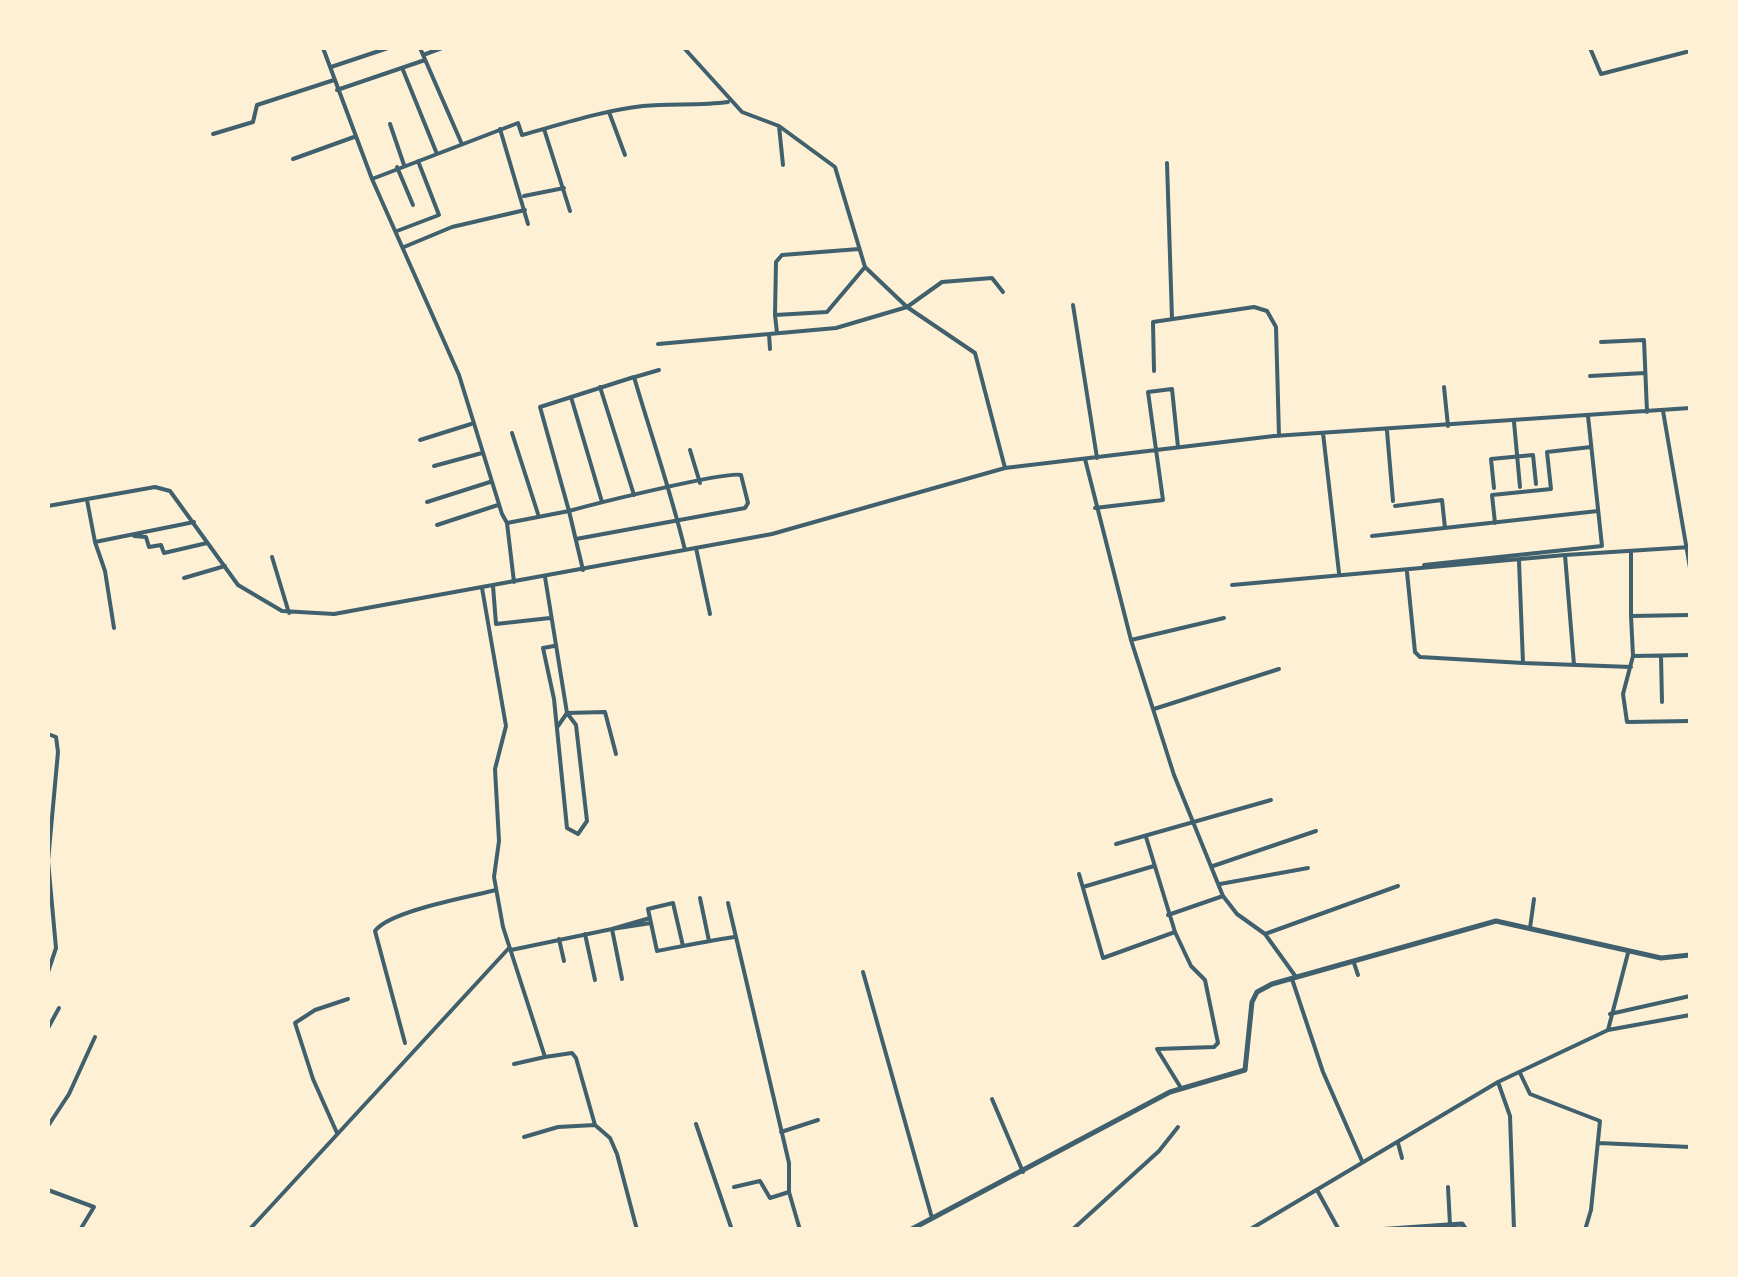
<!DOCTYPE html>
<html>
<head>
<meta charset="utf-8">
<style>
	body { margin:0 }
	#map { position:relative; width:1738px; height:1277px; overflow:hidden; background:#fdf0d5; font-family:Montserrat,sans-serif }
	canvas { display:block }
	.frame { position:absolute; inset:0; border:50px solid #fdf0d5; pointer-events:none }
</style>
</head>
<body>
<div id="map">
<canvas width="1738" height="1277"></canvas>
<div class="frame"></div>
</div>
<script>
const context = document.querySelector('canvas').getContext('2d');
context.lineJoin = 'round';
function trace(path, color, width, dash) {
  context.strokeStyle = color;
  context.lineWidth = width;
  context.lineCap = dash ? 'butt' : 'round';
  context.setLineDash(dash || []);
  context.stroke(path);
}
trace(new Path2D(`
	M323,48L372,179L459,375L502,514L507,523L569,511L583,570
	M420,48L461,142
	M684,48L742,112L779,126L835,167L865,267L907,307L975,353L1005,468
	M1590,48L1601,74L1690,51
	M423,55L442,48
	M331,67L388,48
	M403,70L437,154
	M337,90L425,60
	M609,112L625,155
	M390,124L404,165
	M779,126L783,165
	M500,129L528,224
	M544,129L570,211
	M213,134L253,122L257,105L334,80
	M293,159L354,137
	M1167,163L1172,319
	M397,167L413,205
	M372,179L518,123L522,135C562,124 601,111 643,106C671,103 699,106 728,102
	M524,196L564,188
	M397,231L439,215L418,161
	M404,247L452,227L525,210
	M1073,305L1097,458
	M775,315L776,262L782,255L859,249
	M777,333L775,315L827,312L865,267
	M769,334L770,349
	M1601,342L1644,340L1647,412
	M658,344L836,328L907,307L942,282L992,278L1003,292
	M1154,371L1153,322L1254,307L1267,311L1276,327L1279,436
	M1590,376L1645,373
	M635,377L659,370
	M600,387L634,495
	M1444,387L1448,426
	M571,397L602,502
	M1663,411L1690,568
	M1514,422L1520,487
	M1387,431L1393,501
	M512,433L538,514
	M1323,433L1339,573
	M420,440L471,424
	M690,450L700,483
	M1085,459L1131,640L1174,775L1223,896L1237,914L1265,934L1296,977
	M434,466L482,453
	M1494,488L1491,459L1533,455L1536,484
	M87,500L95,542L194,522
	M427,502L490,482
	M48,506L155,487L170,491L238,585L282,611L334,614L772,534L1005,468L1274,436L1690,408
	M1395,506L1442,500L1445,528
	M1095,508L1163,500L1148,392L1172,389L1178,447
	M507,523L514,582
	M1495,523L1492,495L1551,489L1547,452L1591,447
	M437,525L498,505
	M134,536L146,537L149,547L161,545L164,553L207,543
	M1372,536L1598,511
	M576,539L745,508L748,503L741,475C726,471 594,504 569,511L540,407L634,377C651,435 671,492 685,550
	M95,542L105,571L114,628
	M696,548L710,614
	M272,557L289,613
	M1519,561L1523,663L1631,667
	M1424,565L1602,546L1588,416
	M1407,572L1415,652L1420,657L1523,663
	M545,577L567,713L576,725L587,821L578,834L567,828L554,699L543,648L554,646
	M184,578L225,566
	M1232,585L1565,555
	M493,586L496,624L550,618
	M482,588L506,726L495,769L499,841L494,877L503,927L545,1057L572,1053L576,1058L595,1125L610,1138L617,1154L637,1230
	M1690,615L1631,616L1633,656L1623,694L1627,722L1690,721
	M1631,616V552
	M1131,640L1224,618
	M1633,656L1690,655
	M1661,656L1662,702
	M1574,665L1565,555L1690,547
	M1154,709L1279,669
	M558,726L567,713L605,712L616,754
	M48,734L56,737L58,752L48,861L56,948L48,972
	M1146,837L1175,932L1191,966L1205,980L1218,1043L1214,1047L1157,1049L1181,1088
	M1116,844L1271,800
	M1213,866L1316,831
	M1079,874L1103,958L1175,932
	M1220,884L1308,868
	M1083,887L1154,866
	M700,898L709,941
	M728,903L789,1163V1192
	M1168,915L1223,896
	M650,918L612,929L651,923
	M1530,928L1534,899
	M585,934L595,980
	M1265,934L1398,886
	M559,939L564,961
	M683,946L673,903L648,909L657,951C683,946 708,941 734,937
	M511,950L612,929L622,979
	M1354,963L1358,975
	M863,972L932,1218
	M1292,979L1323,1072L1362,1161
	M1610,1014L1690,996
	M48,1028L59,1008
	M1608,1030L1628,953
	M405,1043L375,931C389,911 469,897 496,890
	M514,1064L545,1057
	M1520,1073L1530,1094L1600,1121L1591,1210L1585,1230
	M1498,1082L1510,1116L1514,1230
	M992,1099L1023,1172
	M696,1124L732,1230
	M48,1126L69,1094L95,1037
	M781,1132L818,1120
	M337,1133L313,1079L295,1023L315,1010L348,999
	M524,1137L558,1127L595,1125
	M1398,1143L1402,1158
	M1598,1143L1690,1147
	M734,1187L760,1181L770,1198L789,1192L800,1230
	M1448,1187L1450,1225
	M48,1190L94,1207L80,1230
	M1317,1190L1339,1230
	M249,1230L509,948
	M1072,1230L1159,1151L1178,1127
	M1249,1230L1498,1082L1608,1030L1690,1015`), '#3f606c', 4);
trace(new Path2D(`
	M910,1230L1170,1092L1245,1070L1252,1002L1257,992L1272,984L1496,921L1661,958L1690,955
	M1376,1230L1462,1224L1466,1230`), '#3f606c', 5);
</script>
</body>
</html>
